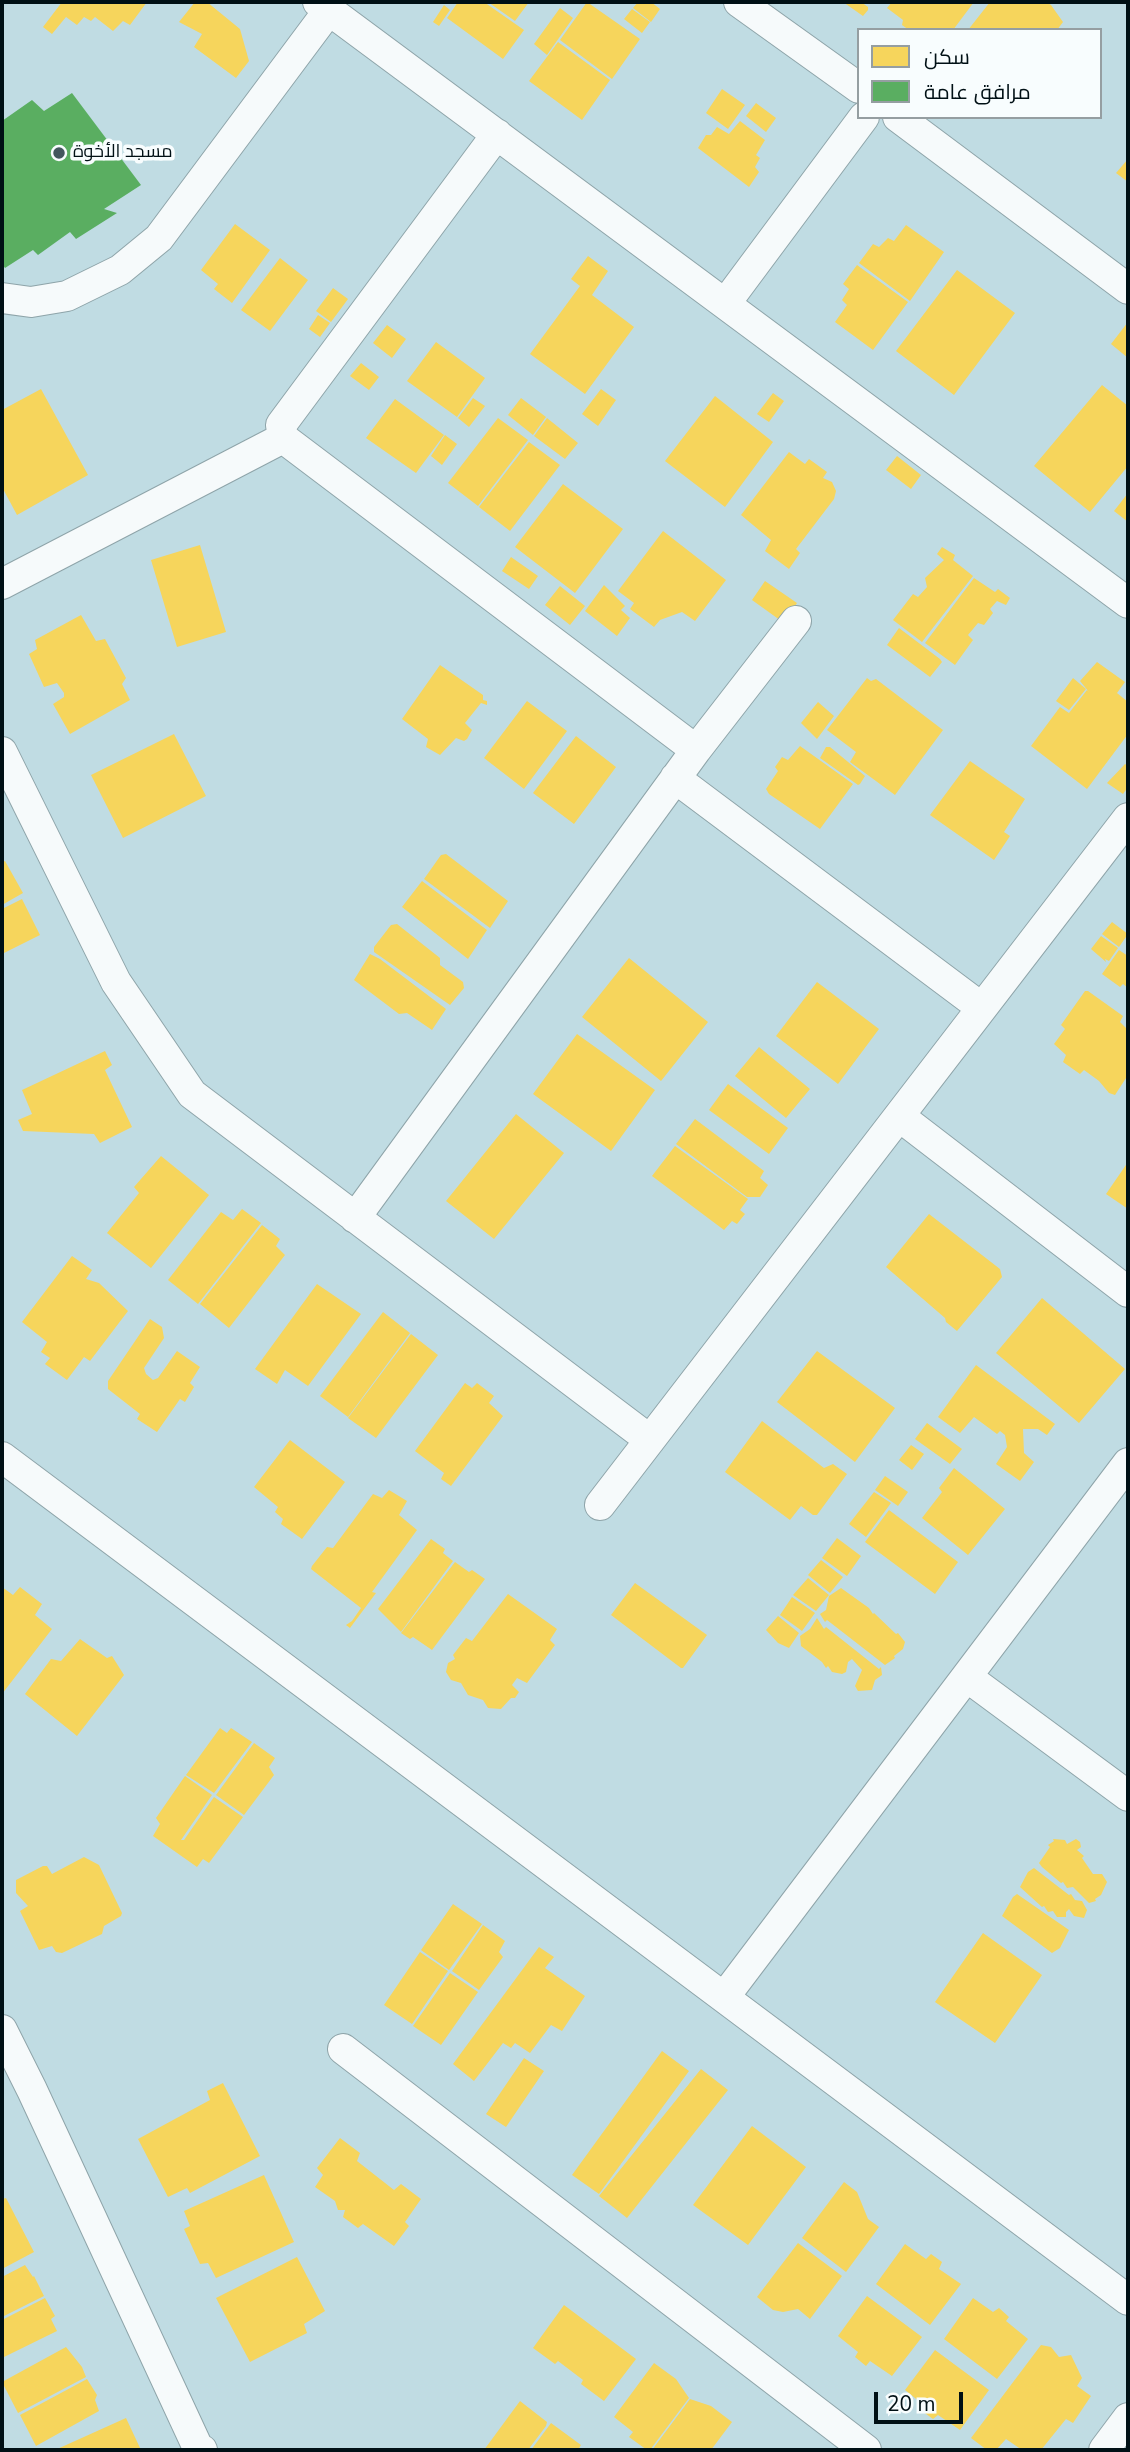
<!DOCTYPE html>
<html>
<head>
<meta charset="utf-8">
<style>
	body { margin:0 }
	#map { position:relative; width:1130px; height:2452px; overflow:hidden; background:#c0dce3; font-family:"Nunito Sans",Cairo,sans-serif }
	canvas { display:block }
	.frame { position:absolute; inset:0; border:4px solid #001015; pointer-events:none }
	.legend { position:absolute; left:857px; top:28px; width:245px; height:91px; box-sizing:border-box; background:#f8fdfe; border:2px solid #959ea1; margin:0; padding:9px 12px; list-style:none; font-size:21px; color:#001015 }
	.legend li { display:flex; align-items:center; gap:14px; height:35px }
	.legend b { width:35px; border:2px solid #959ea1 }
	.scale { position:absolute; left:874px; top:2392px; width:89px; height:32px; box-sizing:border-box; border:4px solid #001015; border-top:0; padding-left:9px; font-size:21px; line-height:24px; white-space:nowrap; color:#001015; -webkit-text-stroke:5px #f8fdfe; paint-order:stroke }
</style>
</head>
<body>
<div id="map">
<canvas width="1130" height="2452"></canvas>
<div class="frame"></div>
<ul class="legend">
<li><b style="height:19px;background:#f6d55c"></b>سكن</li>
<li><b style="height:19px;background:#5aae61"></b>مرافق عامة</li>
</ul>
<div class="scale">20 m</div>
</div>
<script>
const context = document.querySelector('canvas').getContext('2d');
context.lineJoin = 'round';
function fill(path, color) {
  context.fillStyle = color;
  context.fill(path, 'evenodd');
}
function trace(path, color, width, dash) {
  context.strokeStyle = color;
  context.lineWidth = width;
  context.lineCap = dash ? 'butt' : 'round';
  context.setLineDash(dash || []);
  context.stroke(path);
}
function drawText(font, color, halo, rows, align = 'center') {
  context.font = font + ' "Nunito Sans",Cairo,sans-serif';
  context.lineWidth = 7;
  context.setLineDash([]);
  context.textBaseline = 'middle';
  context.strokeStyle = halo;
  context.fillStyle = color;
  for (const [text, x, y, turn = 0] of rows) {
    context.save();
    context.translate(x, y);
    context.rotate((+turn || 0) * Math.PI / 180);
    context.textAlign = isNaN(turn) ? turn : align;
    if (halo) context.strokeText(text, 0, 0);
    context.fillText(text, 0, 0);
    context.restore();
  }
}
fill(new Path2D(`
	M62,2H147L130,25L123,21L113,31L95,17L91,21L84,17L77,25L66,17L52,34L43,27Z
	M195,2H207L240,29L249,61L236,78L194,47L202,34L179,22Z
	M458,2H484L524,30L503,59L447,18Z
	M488,2H529L515,21Z
	M587,2L640,39L612,79L560,40Z
	M638,2H651L660,9L651,22L633,8Z
	M843,2H861L868,7V10L863,16Z
	M892,2H974L953,30L927,28L909,30L902,25L903,20L887,8Z
	M990,2H1046L1051,5L1063,22L1057,30H968Z
	M444,5L450,10L439,26L433,22Z
	M560,8L573,18L547,55L534,44Z
	M632,9L650,22L642,33L624,19Z
	M558,42L610,80L582,120L529,81Z
	M722,89L745,105L728,129L706,113Z
	M756,103L776,118L766,132L746,116Z
	M740,121L765,140L756,155L760,158L755,167L759,172L749,187L698,148L706,135H711L717,127L729,134Z
	M1128,159V182L1116,173Z
	M235,224L270,250L232,303L214,289L218,284L201,270Z
	M906,225L944,252L910,301L859,263L873,244L879,247L888,238L894,241Z
	M588,256L608,271L592,295L634,327L585,394L530,354L580,286L571,279Z
	M280,258L308,280L270,331L241,310Z
	M857,265L908,302L873,350L835,322L847,305L842,300L849,289L843,284Z
	M957,270L1015,313L954,395L896,351Z
	M333,288L348,299L331,322L316,311Z
	M318,315L330,323L320,337L309,329Z
	M1128,322V358L1111,344Z
	M387,325L406,339L392,358L373,343Z
	M436,342L485,378L457,417L407,381Z
	M361,363L379,377L369,390L350,376Z
	M1102,385L1128,406V466L1090,512L1034,466Z
	M41,389L88,475L17,515L2,487V410Z
	M601,389L616,400L598,426L582,414Z
	M773,393L784,401L769,422L757,414Z
	M715,396L773,442L725,507L665,461Z
	M473,398L485,406L469,427L458,418Z
	M521,398L546,417L533,435L508,415Z
	M395,399L444,435L416,473L366,438Z
	M498,418L528,440L478,506L448,483Z
	M547,418L578,443L565,459L534,436Z
	M445,435L457,444L442,465L431,456Z
	M529,442L560,465L510,531L479,507Z
	M789,452L805,464L809,459L827,472L823,478L832,482L836,491L834,499L796,549L800,553L789,569L765,551L771,540L741,515Z
	M897,456L921,475L911,489L886,470Z
	M563,484L623,529L575,593L515,547Z
	M1128,493V522L1114,511Z
	M663,531L726,580L695,621L682,612L660,620L654,627L630,609L634,603L618,591Z
	M200,545L226,632L177,647L151,560Z
	M942,547L955,555L953,560L973,576L922,642L893,620L913,594L918,597L927,587L925,578L944,560L937,554Z
	M511,557L538,576L529,589L502,571Z
	M974,578L995,592L998,589L1010,598L1006,605L997,601L990,609L993,613L984,625L978,623L968,635L973,640L955,665L925,643Z
	M765,581L797,603L784,623L752,600Z
	M604,585L625,606L621,610L630,618L617,636L585,611Z
	M560,586L585,606L570,625L545,605Z
	M81,615L96,641L105,639L126,678L122,684L130,700L70,734L53,704L64,697V693L57,683L44,687L29,654L37,649L35,640Z
	M899,628L940,659L942,662L930,677L887,645Z
	M1097,662L1125,682L1117,693L1128,702V734L1087,789L1031,746L1060,707L1069,713L1087,690L1089,692L1080,681Z
	M440,665L483,695V700L487,701V705L481,703L465,723L472,730L467,739L464,741L456,738L440,755L426,747L428,739L402,719Z
	M867,678L871,681L876,679L943,730L895,795L850,762L856,752L827,730Z
	M1073,678L1086,689L1069,710L1056,701Z
	M527,701L567,731L524,789L484,758Z
	M818,702L834,716L817,739L801,723Z
	M174,734L206,796L123,838L91,775Z
	M576,736L616,767L574,824L533,793Z
	M800,746L853,784L820,829L769,794L766,789L778,771L775,767L782,757L788,760Z
	M826,747H830L865,776L860,784L858,785L820,758Z
	M970,761L1025,799L1004,832L1010,836L994,860L930,815Z
	M1125,764L1128,766V787L1123,794L1107,783Z
	M446,854L508,901L490,928L424,879L441,855Z
	M5,861L23,893L2,905V862Z
	M422,881L487,930L468,959L402,907Z
	M22,899L40,935L2,954V909Z
	M1112,922L1128,934L1119,947L1102,934Z
	M397,924L440,958V965L463,982L464,988L450,1005L374,952V947L391,925Z
	M1101,936L1118,948L1109,961L1105,959L1106,962L1091,949Z
	M1119,950L1128,956V988L1123,984L1120,987L1102,974Z
	M370,954L380,959L446,1009L432,1030L407,1013L399,1014L354,980Z
	M629,958L708,1022L661,1081L582,1017Z
	M817,982L879,1029L838,1084L776,1036Z
	M1085,991H1088L1123,1016L1120,1022L1128,1030V1075L1115,1095L1109,1093L1099,1081L1084,1070L1080,1074L1063,1062L1066,1055L1054,1044L1065,1029L1061,1025Z
	M577,1034L655,1090L611,1151L533,1094Z
	M759,1047L810,1089L786,1118L735,1076Z
	M105,1051L112,1065L105,1070L132,1127L100,1143L94,1134L23,1131L18,1120L32,1114L22,1090Z
	M728,1084L788,1128L769,1154L709,1110Z
	M516,1114L564,1153L494,1239L446,1201Z
	M695,1119L764,1171L760,1178L768,1185L760,1197H747L676,1144Z
	M675,1146L748,1199L740,1210L745,1214L737,1224L732,1221L724,1230L652,1176Z
	M161,1156L209,1195L151,1268L107,1233L139,1193L134,1187Z
	M1128,1162V1209L1106,1194Z
	M242,1209L261,1223L198,1304L168,1280L221,1212L233,1220Z
	M929,1214L1000,1269L1002,1277L957,1331L946,1322L945,1318L886,1267Z
	M262,1225L280,1239L276,1246L285,1255L229,1328L200,1304Z
	M72,1256L92,1270L86,1279L99,1283L128,1311L90,1361L84,1357L67,1380L45,1364L50,1358L41,1352L47,1342L22,1322Z
	M317,1284L361,1314L308,1386L285,1370L277,1384L255,1369Z
	M1042,1298L1125,1369L1079,1423L996,1353Z
	M383,1312L410,1333L348,1417L320,1396Z
	M150,1319L162,1327L164,1338L144,1368L146,1374L153,1380L158,1378L177,1351L200,1367L190,1383L194,1387L185,1402L180,1399L157,1432L137,1419L140,1414L108,1389V1381Z
	M411,1334L438,1355L376,1438L348,1418Z
	M817,1351L895,1408L855,1462L777,1402Z
	M976,1365L1055,1424L1047,1435L1038,1429H1023L1024,1453L1034,1462L1020,1481L996,1464L1007,1447L1005,1435L1000,1431L997,1434L974,1417L960,1433L938,1417Z
	M465,1383L472,1388L477,1383L494,1396L489,1403L503,1416L451,1486L441,1479L444,1473L415,1451Z
	M762,1421L824,1468L833,1464L847,1474L817,1515H813L801,1506L790,1520L725,1472Z
	M927,1423L962,1449L950,1464L915,1439Z
	M290,1440L345,1482L302,1539L281,1524L283,1519L275,1512L278,1507L254,1487Z
	M911,1445L924,1454L912,1470L899,1460Z
	M954,1468L1005,1509L968,1555L922,1518L942,1492L939,1488Z
	M885,1476L908,1492L898,1506L875,1490Z
	M389,1490L407,1501L399,1515L417,1530L372,1592L376,1593L350,1628L346,1625L352,1621L361,1608L311,1569L312,1566L327,1547L333,1548L373,1494L382,1498Z
	M874,1492L891,1503L866,1537L849,1524Z
	M889,1510L958,1562L935,1594L865,1542Z
	M837,1538L861,1556L847,1576L822,1558Z
	M431,1539L445,1549L443,1553L453,1561L401,1632L378,1609Z
	M821,1560L843,1577L830,1593L808,1575Z
	M455,1562L469,1572L472,1570L485,1579L432,1650L413,1637L410,1639L401,1633Z
	M808,1578L829,1595L816,1611L793,1595Z
	M635,1583L707,1635L683,1668H681L611,1615Z
	M2,1587L13,1595L20,1587L42,1604L35,1615L52,1629L2,1694Z
	M841,1588L869,1608L873,1614L874,1613L896,1634L898,1633L905,1642L903,1649L894,1656L895,1658L885,1665L827,1620L825,1622L820,1614L826,1610L829,1596Z
	M508,1594L557,1629L550,1640L555,1645L527,1683L517,1678L512,1685L519,1692L515,1698H511L501,1709L488,1708L483,1700L468,1695L461,1683L451,1680L446,1672L448,1663L455,1659L453,1655L466,1638L472,1641Z
	M792,1597L815,1613L802,1631L780,1615Z
	M778,1616L799,1633L789,1648L778,1643L766,1630Z
	M817,1618L824,1629L826,1627L879,1669L881,1667L882,1675L875,1680L872,1690L858,1691L855,1686L862,1670L852,1659L848,1662L846,1672L842,1674L832,1672L828,1666L826,1668L822,1662L801,1646L800,1636L810,1629Z
	M80,1639L107,1658L112,1656L124,1675L77,1736L25,1694L51,1659L61,1661Z
	M220,1728L227,1733L231,1728L252,1742L214,1793L186,1775Z
	M254,1743L275,1758L269,1767L274,1775L244,1815L216,1795Z
	M185,1776L212,1795L181,1840H184L214,1797L243,1817L209,1863L203,1859L197,1867L153,1836L160,1824L156,1818Z
	M1053,1839L1065,1840L1067,1844L1076,1839L1080,1842L1081,1847L1077,1850L1084,1856L1082,1858L1093,1874H1102L1107,1882L1101,1895L1095,1899L1096,1901L1089,1903L1073,1887L1067,1888L1063,1882L1061,1883L1042,1867L1039,1863L1050,1847L1048,1845L1054,1841Z
	M84,1857L99,1865L122,1913L121,1916L104,1926L102,1934L62,1953L56,1952L52,1946L39,1950L20,1911L28,1906L16,1893V1880L43,1866H47L52,1874Z
	M1034,1868L1069,1895L1071,1894L1075,1900L1082,1901L1087,1910L1084,1918L1074,1916L1069,1909L1066,1912V1917H1057L1053,1911L1048,1912L1044,1906L1042,1907L1020,1887L1028,1872Z
	M1017,1894L1069,1930L1060,1948L1052,1953L1002,1916L1013,1897Z
	M453,1904L482,1924L449,1970L421,1950Z
	M483,1925L505,1941L499,1952L503,1957L479,1990L452,1971Z
	M983,1933L1042,1975L995,2043L935,2002Z
	M539,1947L554,1957L545,1968L585,1996L562,2031L551,2025L530,2053L515,2043L511,2048L503,2043L474,2081L453,2064Z
	M420,1952L448,1971L412,2024L384,2005Z
	M450,1973L478,1992L441,2045L413,2026Z
	M662,2051L689,2071L599,2194L572,2175Z
	M524,2058L544,2071L506,2127L486,2114Z
	M701,2069L728,2090L627,2218L599,2196Z
	M223,2083L260,2156L190,2193L187,2188L168,2197L138,2139L210,2100L207,2091Z
	M752,2126L806,2167L748,2245L693,2205Z
	M340,2138L360,2153L357,2161L394,2190L401,2184L421,2199L405,2222L409,2226L394,2246L363,2224L358,2228L343,2217L345,2210H338L335,2201L315,2187L323,2175L317,2168Z
	M264,2175L294,2242L216,2278L208,2263L200,2264L184,2229L190,2226L184,2211Z
	M844,2182L857,2192L868,2219L879,2227L846,2272L802,2238Z
	M6,2198L34,2252L2,2269V2199Z
	M798,2243L842,2276L810,2319L798,2309L783,2312L773,2310L757,2297Z
	M905,2244L926,2259L931,2254L942,2262L939,2269L961,2284L930,2325L876,2284Z
	M297,2257L325,2311L304,2324L307,2333L250,2362L216,2298Z
	M25,2265L33,2277L34,2276L44,2296L2,2317V2277Z
	M867,2296L922,2337L892,2376L870,2361L866,2366L855,2357L858,2352L838,2336Z
	M45,2298L55,2316L51,2319L57,2331L2,2358V2320Z
	M973,2298L993,2312L999,2308L1009,2317L1006,2321L1028,2339L997,2379L944,2339Z
	M564,2305L636,2359L604,2401L581,2384L583,2380L558,2361L555,2364L533,2348Z
	M1041,2345L1051,2347L1059,2357L1071,2355L1082,2378L1077,2386L1091,2396L1073,2423L1066,2419L1041,2450H1022L1006,2439L996,2450H987L971,2438Z
	M66,2347L82,2367L86,2377L18,2413L2,2382Z
	M935,2350L989,2390L960,2430L938,2415L933,2419L922,2411L925,2406L905,2390Z
	M654,2363L676,2379L689,2398L650,2450H647L629,2437L633,2432L614,2417Z
	M87,2379L97,2395L95,2400L99,2411L36,2446L20,2415Z
	M690,2399L711,2406L732,2422L711,2450H652Z
	M520,2401L547,2422L546,2426L528,2450H484Z
	M126,2418L141,2450H55Z
	M551,2423L581,2445L578,2450H531Z`), '#f6d55c');
fill(new Path2D(`
	M72,93L141,185L104,209L117,213L76,239L70,232L38,255L33,250L5,268L2,264V121L32,100L44,111Z`), '#5aae61');
const minor = new Path2D(`
	M318,2L1128,603
	M739,2L859,88
	M898,117L1128,289
	M497,134L281,425L283,438L696,750
	M2,298L31,302L67,296L120,270L159,238L329,10
	M725,304L864,117
	M2,584L283,438
	M2,752L116,982L192,1094L650,1440
	M675,778L982,1008
	M899,1116L1128,1292
	M355,1218L696,750L796,621
	M2,1457L1128,2300
	M600,1505L1128,818
	M967,1677L1128,1796
	M725,1996L1128,1463
	M2,2030L32,2090L198,2448L202,2450
	M343,2049L866,2450
	M1104,2450L1128,2418`);
trace(minor, '#8ea4a9', 32);
trace(minor, '#f6fafb', 30);
for (const [x, y, r, color] of [
	[59,153,7,"#43575d"]
]) {
  const dot = new Path2D();
  dot.arc(x, y, r, 0, 2 * Math.PI);
  context.fillStyle = color;
  context.fill(dot);
  trace(dot, '#f8fdfe', 2.5);
}
drawText('18px', '#001015', '#f8fdfe', [
	["مسجد الأخوة",73,153]
], 'left');
</script>
</body>
</html>
